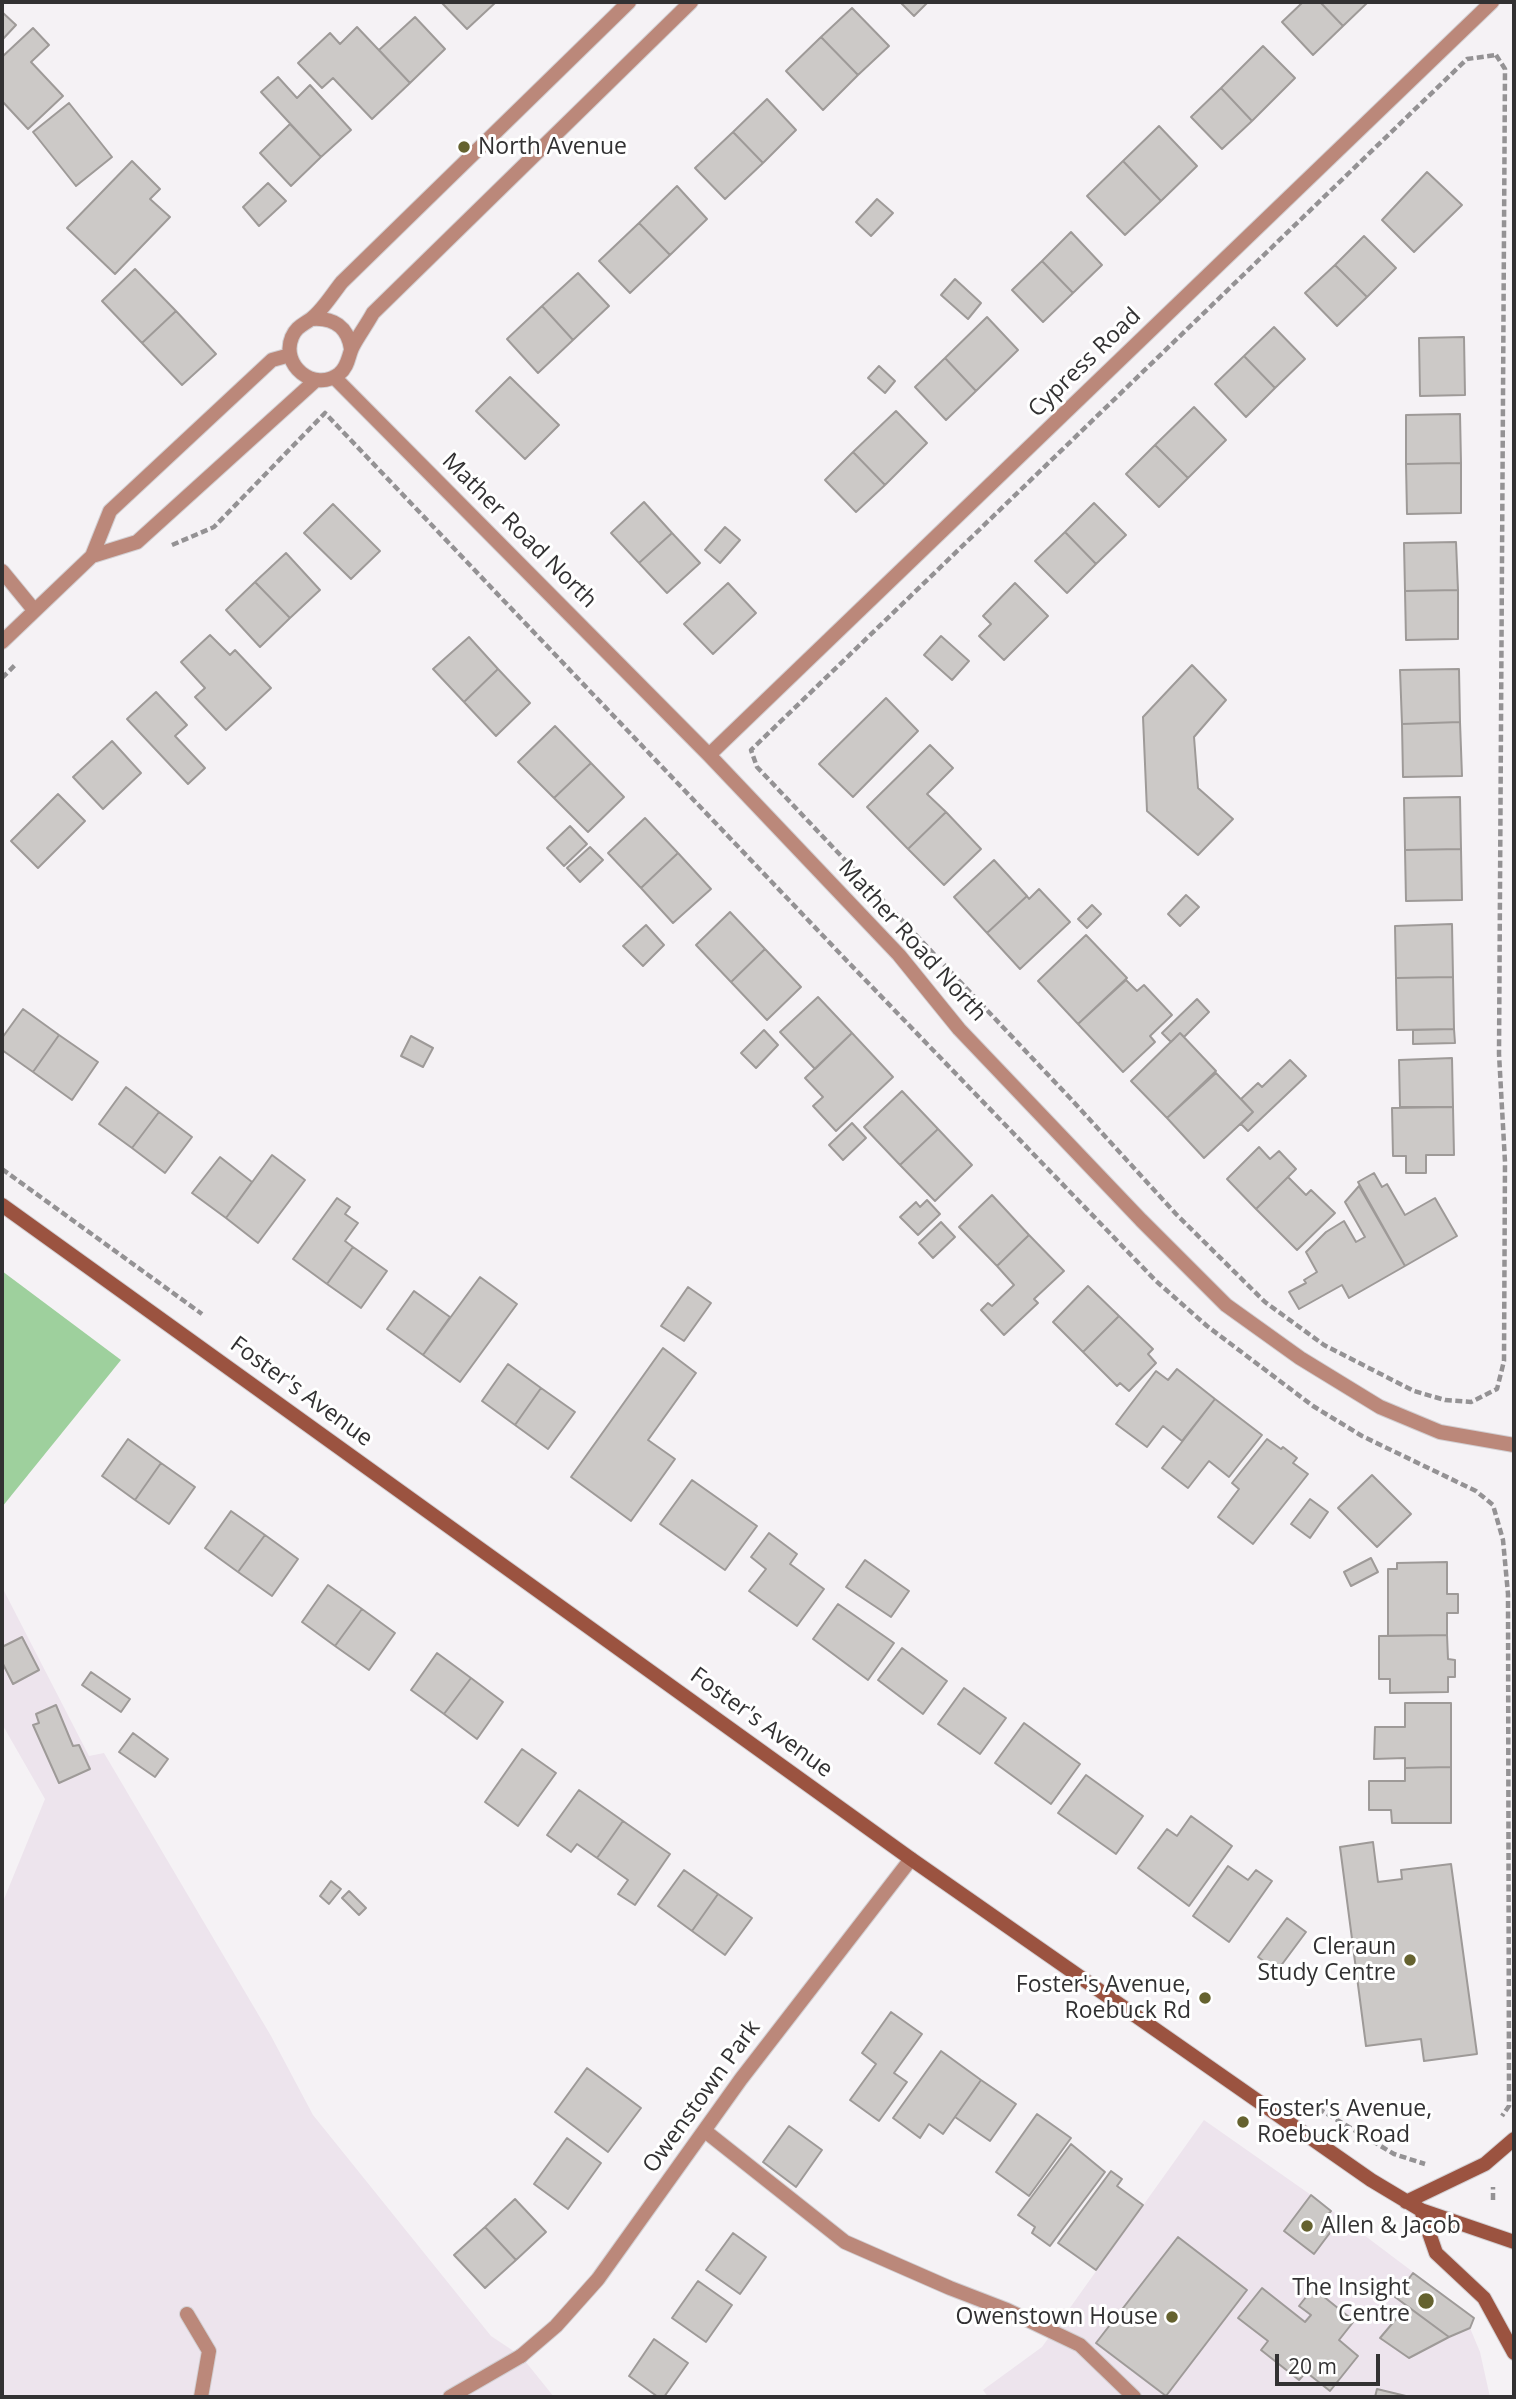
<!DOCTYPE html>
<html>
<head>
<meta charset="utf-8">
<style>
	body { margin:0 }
	#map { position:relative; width:1516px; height:2399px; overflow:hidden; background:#f5f2f5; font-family:"Open Sans",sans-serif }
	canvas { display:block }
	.frame { position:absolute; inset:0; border:4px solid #323132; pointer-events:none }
	.scale { position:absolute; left:1275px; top:2354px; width:105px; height:32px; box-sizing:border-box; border:4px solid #323132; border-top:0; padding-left:9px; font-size:21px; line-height:24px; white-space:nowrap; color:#323132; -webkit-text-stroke:5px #fff; paint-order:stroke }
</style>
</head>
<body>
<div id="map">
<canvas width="1516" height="2399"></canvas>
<div class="frame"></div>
<div class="scale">20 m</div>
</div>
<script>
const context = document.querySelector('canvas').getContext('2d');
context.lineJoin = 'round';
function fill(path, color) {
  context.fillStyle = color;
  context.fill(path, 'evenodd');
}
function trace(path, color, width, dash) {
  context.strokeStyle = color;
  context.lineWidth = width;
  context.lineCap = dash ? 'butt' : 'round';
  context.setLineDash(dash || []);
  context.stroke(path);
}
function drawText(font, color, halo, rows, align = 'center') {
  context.font = font + ' "Open Sans",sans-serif';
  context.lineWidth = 6;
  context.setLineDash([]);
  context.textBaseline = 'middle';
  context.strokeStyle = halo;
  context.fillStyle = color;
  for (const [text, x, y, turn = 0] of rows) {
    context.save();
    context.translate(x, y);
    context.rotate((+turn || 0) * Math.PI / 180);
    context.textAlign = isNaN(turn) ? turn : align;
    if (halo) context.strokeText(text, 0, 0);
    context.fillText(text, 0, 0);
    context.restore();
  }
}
fill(new Path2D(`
	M2,1587L89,1756L104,1753L271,2036L313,2115L491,2336L521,2356L554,2397H2V1904L45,1799L2,1724Z
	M1204,2120L1311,2195L1474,2318L1470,2328L1480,2352L1490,2397H988L983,2390L1042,2347Z`), '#ede4ed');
fill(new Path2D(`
	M2,1271L121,1360L2,1507Z`), '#9ed09d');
const building = new Path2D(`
	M441,2H496L467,29Z
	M900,2H928L914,16Z
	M1303,2H1320L1343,26L1313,55L1282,22Z
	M1320,2H1368L1343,26Z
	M852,8L889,46L858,75L821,37Z
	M2,12L16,25L2,40Z
	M415,17L445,49L410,83L379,50Z
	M357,27L410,83L372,119L333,78L322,88L298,63L330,33L340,44Z
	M33,28L49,45L31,62L63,96L28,129L2,101V57Z
	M821,37L858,75L823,110L786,71Z
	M1263,46L1295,78L1252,121L1221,88Z
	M278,77L297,98L310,85L351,130L321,157L261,92Z
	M1221,88L1252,121L1222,149L1191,117Z
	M767,99L796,130L763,163L733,132Z
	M69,103L112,157L76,186L33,132Z
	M290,124L321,157L291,186L260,153Z
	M1159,126L1197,166L1161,201L1123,161Z
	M733,132L763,163L725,199L695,168Z
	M132,161L160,189L150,199L170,217L115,274L67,228Z
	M1123,161L1161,201L1125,235L1087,196Z
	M1427,172L1462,205L1414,252L1382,220Z
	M268,183L286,201L259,226L243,207Z
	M677,186L707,219L670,255L639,223Z
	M877,199L893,213L871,236L856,222Z
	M639,223L670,255L630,293L599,261Z
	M1071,232L1102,265L1073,293L1042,261Z
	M1364,236L1396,268L1367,297L1335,265Z
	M1042,261L1073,293L1043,322L1012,290Z
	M1335,265L1367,297L1337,326L1305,293Z
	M135,269L176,311L142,343L102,301Z
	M578,273L609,306L573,340L542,306Z
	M955,279L981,303L968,319L941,295Z
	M542,306L573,340L538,373L507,339Z
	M176,311L216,354L182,385L142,343Z
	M987,317L1018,350L976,391L945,358Z
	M1274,327L1305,359L1275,388L1244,356Z
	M1464,337L1465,395L1420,396L1419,338Z
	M1244,356L1275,388L1246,417L1215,384Z
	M945,358L976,391L946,420L915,387Z
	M879,366L895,381L885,393L868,378Z
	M510,377L559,425L525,459L476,411Z
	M1194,407L1226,440L1188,478L1155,445Z
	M896,411L927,443L885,485L853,452Z
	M1460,414L1461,463L1406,464V415Z
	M1155,445L1188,478L1159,507L1126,474Z
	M853,452L885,485L856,512L825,480Z
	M1461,463V513L1407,514L1406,464Z
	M644,502L672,533L639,563L611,533Z
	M1094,503L1126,535L1096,564L1065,532Z
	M333,504L380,551L351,579L304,533Z
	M725,527L740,540L720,563L705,550Z
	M1065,532L1096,564L1067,593L1035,561Z
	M672,533L700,563L667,593L639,563Z
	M1456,542L1458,590L1405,591L1404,543Z
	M286,553L320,590L290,618L255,582Z
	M255,582L290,618L260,647L226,610Z
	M728,583L756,613L713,654L684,624Z
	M1015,583L1048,616L1004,660L979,636L991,624L983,616Z
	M1458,590V639L1406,640L1405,591Z
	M210,635L230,655L235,650L271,688L226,730L195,697L205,688L181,662Z
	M941,636L969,661L952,680L924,655Z
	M469,637L498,669L464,702L433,669Z
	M1192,665L1226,700L1194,737L1198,788L1233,819L1198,855L1147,811L1143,717Z
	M498,669L530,703L496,736L464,702Z
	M1459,669L1460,722L1402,724L1400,670Z
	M156,692L187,725L175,736L205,768L188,784L127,719Z
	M886,698L918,731L853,797L819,764Z
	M1460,722L1462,776L1403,777L1402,724Z
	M555,726L591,763L554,798L518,762Z
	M112,741L141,773L103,809L73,777Z
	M930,745L953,768L927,794L946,812L908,849L867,807Z
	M591,763L624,797L588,832L554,798Z
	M58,794L85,821L38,868L11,841Z
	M1460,797L1461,849L1405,850L1404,798Z
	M946,812L981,849L944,885L908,849Z
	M645,818L678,853L641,888L608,853Z
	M570,826L587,844L564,866L547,848Z
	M590,847L603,860L580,882L567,868Z
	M1461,849L1462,900L1406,901L1405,850Z
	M678,853L711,889L673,923L641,888Z
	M994,860L1027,896L987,933L954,897Z
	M1039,889L1070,922L1020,969L987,933L1027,896L1029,899Z
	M1186,895L1199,907L1180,926L1168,914Z
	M1092,905L1101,914L1087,928L1078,919Z
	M730,912L765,949L731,982L696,945Z
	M1452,924L1453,977L1396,978L1395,926Z
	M646,925L664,945L643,966L623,946Z
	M1086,935L1127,978L1078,1024L1038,981Z
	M765,949L801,987L767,1020L731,982Z
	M1453,977L1454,1029L1397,1030L1396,978Z
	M1126,980L1137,991L1144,985L1172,1015L1150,1036L1155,1042L1123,1072L1078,1024Z
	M818,997L852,1033L815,1069L780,1032Z
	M1197,999L1209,1012L1184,1037L1180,1033L1171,1042L1162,1033Z
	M23,1009L59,1035L33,1072L2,1050V1038Z
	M1454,1029L1455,1043L1413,1044V1030Z
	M764,1030L778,1045L756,1068L741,1053Z
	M852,1033L893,1077L836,1131L813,1106L823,1097L805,1078Z
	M1180,1033L1216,1071L1167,1118L1131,1081Z
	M59,1035L98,1062L72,1100L33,1072Z
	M411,1036L433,1048L423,1067L401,1056Z
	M1452,1058L1453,1107H1400L1399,1060Z
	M1290,1060L1306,1076L1248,1131L1241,1124L1253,1112L1241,1099L1258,1083L1262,1087Z
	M1216,1073L1253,1112L1204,1158L1167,1118Z
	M126,1087L159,1112L132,1148L99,1124Z
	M902,1091L938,1129L900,1165L864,1127Z
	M1453,1107L1454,1155H1426V1173H1406V1156H1393L1392,1108Z
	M159,1112L192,1137L165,1173L132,1148Z
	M852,1123L866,1138L843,1160L829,1145Z
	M938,1129L972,1165L935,1201L900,1165Z
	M1259,1147L1270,1159L1279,1151L1296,1169L1256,1209L1227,1179Z
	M272,1155L305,1180L258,1243L226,1218Z
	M220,1157L252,1182L226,1218L192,1193Z
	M1374,1173L1382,1187L1387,1184L1405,1215L1435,1198L1457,1236L1405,1266L1358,1182Z
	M1288,1177L1306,1195L1311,1190L1335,1213L1297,1250L1256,1209Z
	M1359,1186L1405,1266L1349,1298L1342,1285L1299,1309L1289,1292L1306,1283L1304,1280L1317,1272L1306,1252L1326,1232L1344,1221L1356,1242L1365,1237L1345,1202Z
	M992,1195L1029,1235L997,1266L959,1227Z
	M337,1198L350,1207L345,1214L358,1223L345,1241L353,1247L327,1284L293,1259Z
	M927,1200L940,1214L918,1235L900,1217L916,1202L920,1207Z
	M941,1222L955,1237L933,1258L919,1243Z
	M1029,1235L1064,1271L1034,1299L1038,1303L1004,1335L981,1310L988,1303L992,1306L1014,1285L997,1266Z
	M353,1247L387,1271L361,1308L327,1284Z
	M480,1277L517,1304L460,1382L423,1355Z
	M1088,1286L1119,1316L1083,1352L1053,1322Z
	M688,1287L711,1303L684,1341L661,1326Z
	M414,1291L450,1317L423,1355L387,1329Z
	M1119,1316L1153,1349L1148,1354L1156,1363L1129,1391L1120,1383L1117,1386L1083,1352Z
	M663,1348L696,1373L648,1440L675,1459L631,1521L571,1477Z
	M508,1364L541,1388L515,1425L482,1401Z
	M1177,1369L1215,1399L1182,1441L1163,1426L1147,1447L1116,1424L1156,1371L1168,1380Z
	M541,1388L575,1412L548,1449L515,1425Z
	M1215,1399L1262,1435L1229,1477L1209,1461L1188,1488L1162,1468Z
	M128,1439L161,1463L135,1500L102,1476Z
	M1267,1439L1281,1449L1283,1447L1297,1458L1293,1463L1308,1474L1253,1544L1218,1517L1239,1489L1232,1483Z
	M161,1463L195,1487L169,1524L135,1500Z
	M1372,1475L1411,1514L1377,1547L1338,1508Z
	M692,1480L757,1526L725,1570L660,1524Z
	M1310,1499L1328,1512L1310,1538L1291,1524Z
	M231,1511L265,1535L238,1572L205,1548Z
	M769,1533L797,1554L790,1564L824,1589L797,1626L749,1591L766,1569L751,1557Z
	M265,1535L298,1559L272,1596L238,1572Z
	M1371,1558L1378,1572L1351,1586L1344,1572Z
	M865,1560L909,1591L891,1617L846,1587Z
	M1447,1562V1594H1458V1613H1447V1635L1388,1636V1569H1397V1563Z
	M328,1585L362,1609L335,1646L302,1622Z
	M838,1604L894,1643L868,1680L813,1639Z
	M362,1609L395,1633L369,1670L335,1646Z
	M1447,1635L1448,1659L1455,1660V1677H1448V1692L1390,1693V1679H1379V1636Z
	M22,1637L39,1670L13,1684L2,1662V1647Z
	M902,1648L947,1681L923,1714L878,1680Z
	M437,1653L471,1678L444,1714L411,1690Z
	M91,1672L130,1699L121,1712L82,1685Z
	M471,1678L503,1702L477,1739L444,1714Z
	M964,1688L1006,1718L980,1754L938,1724Z
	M1405,1703H1451V1767L1405,1768V1758L1374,1759L1375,1727H1405Z
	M56,1705L73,1746L79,1745L90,1769L59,1783L33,1725L39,1723L36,1714Z
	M1024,1723L1080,1764L1051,1804L995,1763Z
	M133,1733L168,1759L155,1777L119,1752Z
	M522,1749L556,1773L518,1826L485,1802Z
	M1451,1767V1823H1392L1391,1810H1369V1781H1405V1768Z
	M1086,1775L1143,1816L1116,1854L1058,1813Z
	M579,1790L623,1821L597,1858L577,1844L571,1852L547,1835Z
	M1191,1816L1232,1846L1189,1906L1138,1868L1167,1829L1177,1836Z
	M623,1821L670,1854L635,1905L618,1894L628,1880L597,1858Z
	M1373,1842L1378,1882L1402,1879L1401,1870L1451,1864L1477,2054L1424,2061L1421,2039L1366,2046L1340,1847Z
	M1228,1866L1248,1880L1256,1870L1272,1881L1229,1942L1193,1916Z
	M684,1870L718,1894L692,1931L658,1906Z
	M331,1881L341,1889L329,1904L320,1896Z
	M349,1891L366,1908L359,1915L342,1898Z
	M718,1894L752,1918L725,1955L692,1931Z
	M1287,1918L1306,1932L1277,1971L1258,1957Z
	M891,2012L922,2034L894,2073L907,2082L879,2121L850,2100L876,2064L862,2053Z
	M941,2051L981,2080L943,2134L929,2124L920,2138L893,2118Z
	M587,2068L641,2108L608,2152L555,2112Z
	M981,2080L1016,2104L990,2141L955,2117Z
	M1037,2114L1071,2138L1029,2196L996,2172Z
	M789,2126L822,2150L796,2187L763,2162Z
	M567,2138L601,2163L568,2209L534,2184Z
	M1071,2144L1105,2172L1050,2246L1032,2233L1035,2227L1018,2215Z
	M1111,2171L1122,2179L1117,2186L1143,2205L1096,2270L1058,2243Z
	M1311,2195L1331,2211L1322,2222L1332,2230L1314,2254L1284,2231Z
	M515,2199L546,2232L516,2260L485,2227Z
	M485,2227L516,2260L485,2288L454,2255Z
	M733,2233L766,2257L740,2294L706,2270Z
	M1178,2237L1247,2290L1166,2396L1096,2343Z
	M1413,2273L1474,2318L1470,2328L1449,2337L1395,2297Z
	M698,2281L732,2305L706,2342L672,2318Z
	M1262,2288L1305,2322L1311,2315L1299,2306L1313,2288L1354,2321L1339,2340L1358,2356L1330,2391L1306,2372L1299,2380L1261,2350L1268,2341L1238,2318Z
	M1407,2306L1449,2337L1409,2358L1380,2338Z
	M654,2339L688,2363L664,2397H658L629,2376Z
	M1377,2389L1410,2397H1375Z`);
fill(building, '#ccc9c7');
trace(building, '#9e9a98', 2);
const service = new Path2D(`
	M705,2131L845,2242L950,2288L1007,2310L1080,2345L1134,2397
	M187,2314L209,2351L201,2397
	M450,2397L521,2356`);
const minor = new Path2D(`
	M629,2L342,282C333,293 323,310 311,319C303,325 296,327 292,337C280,365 314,393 339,374C349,366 348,355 353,346C359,335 367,324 373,313L691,2
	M311,319C333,317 348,327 351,349
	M334,377L709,755L899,955L959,1029L1141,1220L1226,1305L1300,1358L1380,1407L1440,1432L1514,1445
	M92,556L137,542L316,380
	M2,571L34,610
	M2,642L92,556L110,511L272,360L290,355
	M709,755L1492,2
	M521,2356L556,2326L598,2279L741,2079L911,1859`);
const secondary = new Path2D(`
	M2,1205L911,1859L1371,2180L1421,2210L1514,2242
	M1406,2202L1485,2164L1514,2139
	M1421,2210L1436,2253L1484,2298L1514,2353`);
trace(service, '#d2cfd2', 16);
trace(minor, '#d2cfd2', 16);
trace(secondary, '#d2cfd2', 16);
trace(new Path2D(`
	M1496,55L1505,69L1499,1054L1505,1162L1504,1361L1497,1389L1471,1402L1445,1400L1414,1391L1324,1345L1265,1302L1176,1214L1070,1098L757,767L751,750L1467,59Z
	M172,545L214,527L325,413L848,962L1156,1281L1207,1326L1313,1406L1362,1436L1476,1491L1493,1505L1503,1540L1508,1594L1509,2106L1502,2116
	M2,678L16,664
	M2,1169L202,1314
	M1309,2103L1394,2154L1425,2164
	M1493,2200V2187`), '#949294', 4.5, [7, 3.5]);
trace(service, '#bb887a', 14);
trace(minor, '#bb887a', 14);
trace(secondary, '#9b5340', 14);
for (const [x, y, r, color] of [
	[464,147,7,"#65622f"],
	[1410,1960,7,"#65622f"],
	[1205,1998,7,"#65622f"],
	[1243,2122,7,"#65622f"],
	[1307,2226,7,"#65622f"],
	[1426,2301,9,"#65622f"],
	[1172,2317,7,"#65622f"]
]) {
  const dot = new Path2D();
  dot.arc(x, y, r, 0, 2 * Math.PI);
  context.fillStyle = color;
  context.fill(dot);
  trace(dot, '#fff', 2.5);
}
drawText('23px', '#323132', '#fff', [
	["North Avenue",478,147,"left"],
	["Cleraun",1396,1947],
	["Study Centre",1396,1973],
	["Foster's Avenue,",1191,1985],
	["Roebuck Rd",1191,2011],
	["Foster's Avenue,",1257,2109,"left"],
	["Roebuck Road",1257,2135,"left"],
	["Allen & Jacob",1321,2226,"left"],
	["The Insight",1410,2288],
	["Centre",1410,2314],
	["Owenstown House",1158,2317]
], 'right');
drawText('23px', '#323132', '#fff', [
	["Cypress Road",1085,363,-44],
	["Mather Road North",519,531,45],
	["Mather Road North",912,941,48],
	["Foster's Avenue",301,1392,36],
	["Foster's Avenue",761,1723,36],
	["Owenstown Park",702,2097,-54]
]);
</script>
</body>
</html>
